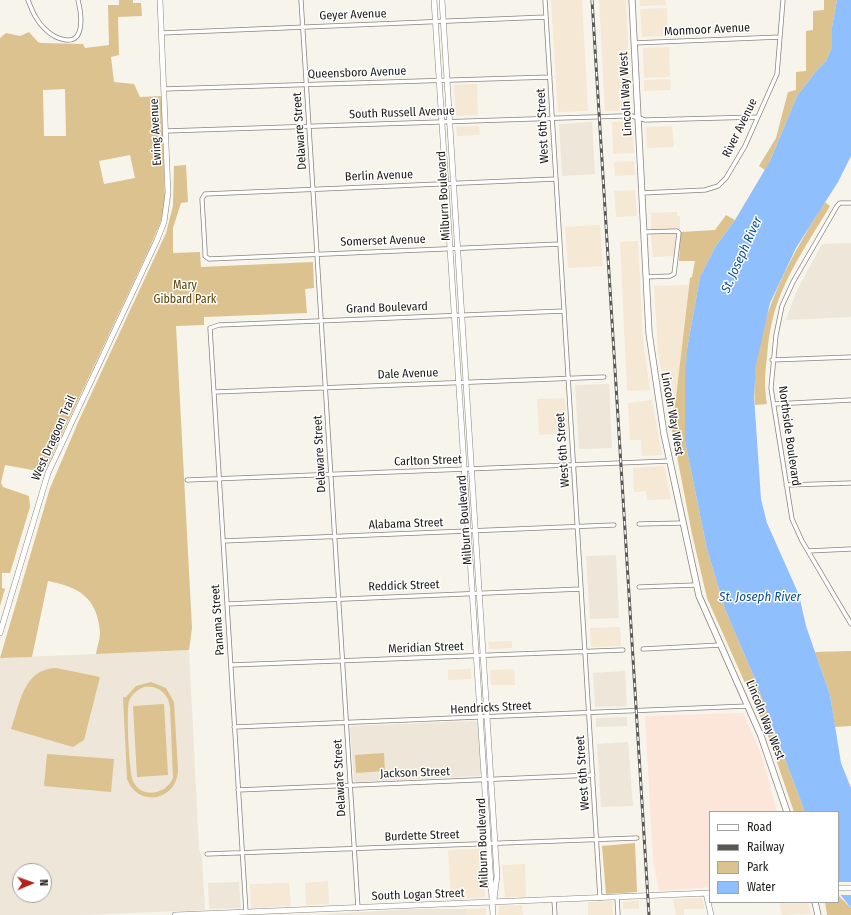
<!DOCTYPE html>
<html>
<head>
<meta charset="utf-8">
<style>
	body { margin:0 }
	#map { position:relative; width:851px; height:915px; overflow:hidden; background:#f7f4ec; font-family:"Fira Sans Condensed",sans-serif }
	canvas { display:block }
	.legend { position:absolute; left:709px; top:811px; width:130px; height:92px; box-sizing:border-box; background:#fff; border:1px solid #a3a3a2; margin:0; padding:5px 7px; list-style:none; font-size:12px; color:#1a1916 }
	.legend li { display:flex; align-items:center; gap:8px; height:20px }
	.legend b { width:20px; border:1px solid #a3a3a2 }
	.north { position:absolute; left:12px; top:863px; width:40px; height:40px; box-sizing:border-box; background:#fff; border:1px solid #a3a3a2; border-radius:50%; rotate:88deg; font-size:11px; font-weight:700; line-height:16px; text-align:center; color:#1a1916 }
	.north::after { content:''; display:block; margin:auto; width:14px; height:18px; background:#b2221b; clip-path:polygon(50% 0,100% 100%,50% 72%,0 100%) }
</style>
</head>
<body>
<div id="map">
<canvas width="851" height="915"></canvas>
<ul class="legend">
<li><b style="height:5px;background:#fff"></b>Road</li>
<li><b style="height:5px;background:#5a5854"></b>Railway</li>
<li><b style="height:11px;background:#dbc28e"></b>Park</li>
<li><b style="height:11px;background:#8fbffd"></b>Water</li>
</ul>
<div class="north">N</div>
</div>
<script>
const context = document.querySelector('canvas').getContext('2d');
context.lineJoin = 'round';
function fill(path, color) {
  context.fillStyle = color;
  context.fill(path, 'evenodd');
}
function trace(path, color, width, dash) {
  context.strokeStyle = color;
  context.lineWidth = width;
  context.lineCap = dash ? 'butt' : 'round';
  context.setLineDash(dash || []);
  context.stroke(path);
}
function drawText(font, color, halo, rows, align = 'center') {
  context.font = font + ' "Fira Sans Condensed",sans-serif';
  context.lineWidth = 3;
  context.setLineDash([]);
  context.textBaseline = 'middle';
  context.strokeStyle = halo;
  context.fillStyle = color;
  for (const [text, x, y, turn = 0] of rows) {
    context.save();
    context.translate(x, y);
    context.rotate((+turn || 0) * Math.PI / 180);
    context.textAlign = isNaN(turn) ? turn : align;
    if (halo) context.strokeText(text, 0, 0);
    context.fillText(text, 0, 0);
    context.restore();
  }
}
fill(new Path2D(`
	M551,0H582L588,111L558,112Z
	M599,0H626L631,110L630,111H605Z
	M640,0H666V5L640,6Z
	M667,8L668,36L642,37L640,9Z
	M669,47L670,77L644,78L643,48Z
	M670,79L671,90L644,91V80Z
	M477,84L478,115L456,116L454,85Z
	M632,121L634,153L613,154L612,122Z
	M479,126L480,135L457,136L456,127Z
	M672,126L674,147L647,148L646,127Z
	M634,161L635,175L615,176L614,162Z
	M635,190L637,216L616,217L614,191Z
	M677,212V216H680V229L651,230V213Z
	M600,225L603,266L568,268L565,227Z
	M677,232L678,234L675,256L653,257L651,233Z
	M638,241L643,341L650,390L627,391L620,242Z
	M689,285L674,414L669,415L658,352L654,286Z
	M565,398L567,433L539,435L537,399Z
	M652,400L662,455L642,456L641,440H630L628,403Z
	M664,466L671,499L647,500L646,491L634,492L633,468Z
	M620,627L621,646L591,647L590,628Z
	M512,641V648L489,649L488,642Z
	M471,669V679L448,680V670Z
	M514,669L515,685H491L490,670Z
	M482,849L485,897L451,900L448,850Z
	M525,864L526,897H505L502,865Z
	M328,881L329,904L306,905L305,883Z
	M289,883L291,906L251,908L250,884Z
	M702,898L705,909H684V915H676L673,899Z
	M639,900V909H623V902Z
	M613,901V915H588V902Z
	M779,902H808L811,914L782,915Z
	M522,905L523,915H498L499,906Z
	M486,908V915H466V909Z`), '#f5e8d4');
fill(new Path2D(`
	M592,122L595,174L562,176L559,124Z
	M851,243V317L786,320L797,290L822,244Z
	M609,384L612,448L579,449L575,385Z
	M616,555L619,618L590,619L586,556Z
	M189,650L199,848L202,857L205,910L85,915H0V658ZM20,871H44V895H20Z
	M625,671L627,706L595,707L593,673Z
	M627,717V726L596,727V718Z
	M475,721L478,724L481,773L479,776L356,782L354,780L350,728L352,726Z
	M628,742L633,806L601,807L597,744Z
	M239,882L241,908L209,909L208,883Z
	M413,909H466V915H311Z`), '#eee6d8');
fill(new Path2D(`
	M743,713L762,756L777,812H710V887L659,891L653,860L645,716Z`), '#fce5d9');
fill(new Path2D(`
	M119,0H133V3H141L142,16L118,17L119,55L111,57L114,82L134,84L140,97L162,96L165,202L161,221L150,247L47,466L43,470L38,471L5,465L1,483L3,487L29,496L30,507L10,573H2V588L5,589L0,606V38L6,33L20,36L29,32L38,42L41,43L83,44L85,48L109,45L108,5H119ZM65,89L66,136H44L43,90ZM130,155L135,178L104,184L99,161Z
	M824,0H837L832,27V47L826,61L817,70L797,96L770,161L765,170L759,166L776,138L788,92L796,90V72L806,71V31L813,30V11L824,10Z
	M186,165L188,202L181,203L173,228V253L200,252L201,267L313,262L314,288L305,289L307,313L204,317V325L176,326L192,628L189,650L96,654C97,647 100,640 100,633C98,598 79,587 48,581L32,657L0,658L50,488L80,418L166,233L173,206L174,166Z
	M825,202L830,206C810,240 785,275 774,314C770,328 768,342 767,356C765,373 764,387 767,404L755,405C750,328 786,264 825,202Z
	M726,215L735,220L715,247L700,277L687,349L685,441L707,549L725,609L754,677L805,812H794L766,730L707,598L692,534L669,415L674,414L690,278L692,277L695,261H679L681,232L715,230Z
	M851,651V726L835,727L830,695L815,652Z
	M56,668L100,677L84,740L73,747L11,729C20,704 23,669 56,668Z
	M151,682L166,688L174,702L178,770C177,801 138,808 127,779L123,697H126L136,686ZM144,687C158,685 168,693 170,707L173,778C166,795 141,799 133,781C129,772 126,710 129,701C132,694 137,690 144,687Z
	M164,704L168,775L137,777L133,706Z
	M384,753L385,771L356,773L355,755Z
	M47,754L114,759L111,792L44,786Z
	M635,843L637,892L606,894L602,846Z
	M838,895L851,908V915H827L825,902H838Z`), '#dbc28e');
fill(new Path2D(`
	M837,0H851V156L838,182L796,248L770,303L756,365L754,396L761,499L767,523L799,595L806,626L830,695L841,763L851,788V908L838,892V812H805L754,677L725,609L707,549L685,441V381L687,349L700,277L715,247L735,220L770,161L797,96L817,70L826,61L832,47V27Z`), '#8fbffd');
fill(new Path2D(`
	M838,882H851V895H838Z`), '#f7f4ec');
const street = new Path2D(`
	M28,0C32,10 36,21 45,29C51,35 58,39 66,40C86,42 81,12 78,0
	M301,0L358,908
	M545,0L600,898
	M162,33L546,17
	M634,43L780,37
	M164,89L550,77
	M166,131L622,116H632L645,120L757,117
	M556,179L205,194L202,199L205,250V256L209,259L560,244
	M642,193L705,190L718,186L726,178L745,146L777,74L783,0
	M851,203H840L837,206L793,282L782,306L776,335L771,388L792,519L802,541L851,624
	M644,232L677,231L679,233L674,274L670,276L646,277
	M772,360L851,357
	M214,392L604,377
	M774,404L851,400
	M187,480L670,461
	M786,485L851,483
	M639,524L683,523
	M223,541L614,525
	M808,551L851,549
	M639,587L696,585
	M227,604L581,589
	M643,649L721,645
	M231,665L623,650
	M234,727L748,706
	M238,790L593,775
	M207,854L637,838
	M617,897L618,915
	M554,900L555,915
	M246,912L210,328L219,325L564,311`);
const secondary = new Path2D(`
	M434,0L493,915
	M442,0L497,876L494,899
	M0,633L48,473L157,240L164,222L168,193L160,0
	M838,888H851
	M706,893L711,915
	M175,915L710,893`);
const primary = new Path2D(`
	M632,0L649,333L664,434L699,596L761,736L787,812
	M815,902L818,915`);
trace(street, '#89857e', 5);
trace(secondary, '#89857e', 6);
trace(primary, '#89857e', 7);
trace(street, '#fff', 3.5);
trace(secondary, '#fff', 5);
trace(primary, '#fff', 5.5);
const rail = new Path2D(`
	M592,0L649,915`);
trace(rail, '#5a5854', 3);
trace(rail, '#fff', 1.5, [4.5]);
drawText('12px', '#1a1916', '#fff', [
	["Geyer Avenue",353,15,-2],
	["Monmoor Avenue",707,30,-3],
	["Queensboro Avenue",357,73,-2],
	["Lincoln Way West",626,94,-93],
	["South Russell Avenue",402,113,-2],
	["West 6th Street",543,126,-93],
	["River Avenue",740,128,-64],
	["Delaware Street",300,131,-94],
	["Ewing Avenue",156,132,-93],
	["Berlin Avenue",379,176,-2],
	["Milburn Boulevard",444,196,-93],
	["Somerset Avenue",383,241,-2],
	["Grand Boulevard",387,308,-2],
	["Dale Avenue",408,374,-2],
	["Lincoln Way West",672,414,80],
	["Northside Boulevard",789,436,82],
	["West Dragoon Trail",54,438,-66],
	["West 6th Street",563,450,-94],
	["Delaware Street",320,454,-93],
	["Carlton Street",428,461,-2],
	["Milburn Boulevard",465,520,-94],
	["Alabama Street",406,524,-2],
	["Reddick Street",404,586,-2],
	["Panama Street",218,620,-94],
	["Meridian Street",426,648,-2],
	["Hendricks Street",491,708,-3],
	["Lincoln Way West",765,720,68],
	["Jackson Street",415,773,-2],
	["West 6th Street",583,773,-94],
	["Delaware Street",340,778,-93],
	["Burdette Street",422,836,-2],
	["Milburn Boulevard",483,843,-92],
	["South Logan Street",418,895,-2]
]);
drawText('12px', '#5c4406', '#fff', [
	["Mary",185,286],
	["Gibbard Park",185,300]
]);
drawText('italic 13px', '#074c94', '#fff', [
	["St. Joseph River",742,255,-66],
	["St. Joseph River",760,597]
]);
</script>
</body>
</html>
